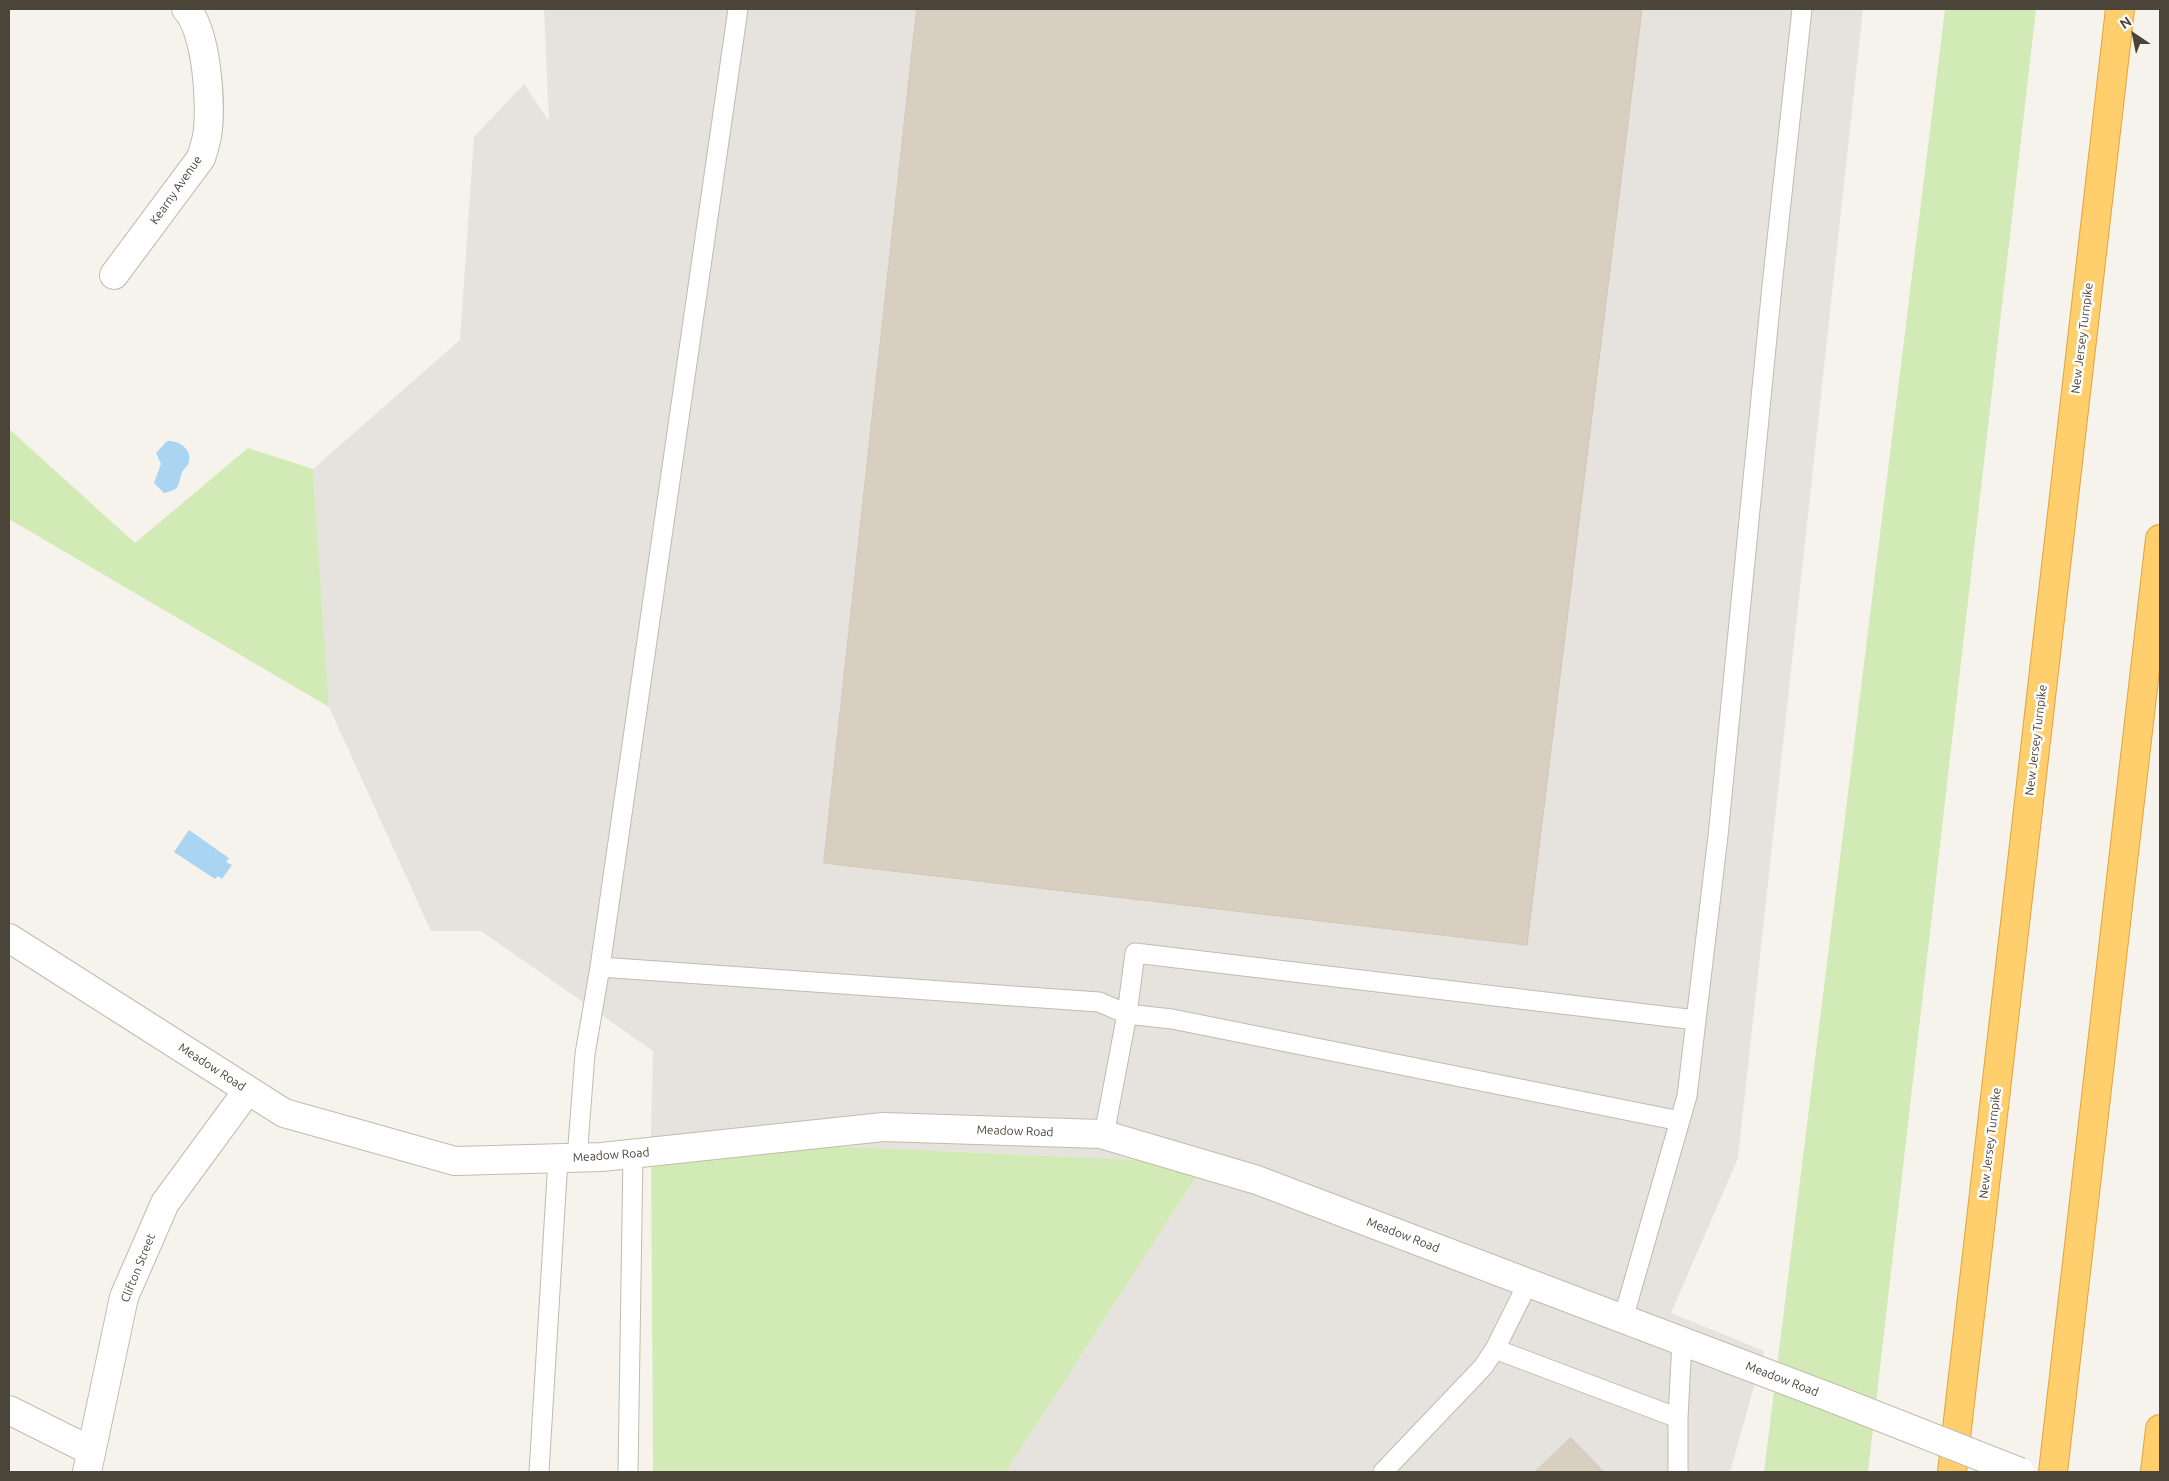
<!DOCTYPE html>
<html>
<head>
<meta charset="utf-8">
<style>
	body { margin:0 }
	#map { position:relative; width:2169px; height:1481px; overflow:hidden; background:#f6f3ec; font-family:Ubuntu,sans-serif }
	canvas { display:block }
	.frame { position:absolute; inset:0; border:10px solid #4b4439; pointer-events:none }
	.north { position:absolute; left:2109px; top:10px; width:50px; height:50px; -webkit-text-stroke:4px #fff; paint-order:stroke; rotate:326deg; font-size:14px; font-weight:700; line-height:20px; text-align:center; color:#4b4439 }
	.north::after { content:''; display:block; margin:auto; width:18px; height:22px; background:#4b4439; clip-path:polygon(50% 0,100% 100%,50% 72%,0 100%) }
</style>
</head>
<body>
<div id="map">
<canvas width="2169" height="1481"></canvas>
<div class="frame"></div>
<div class="north">N</div>
</div>
<script>
const context = document.querySelector('canvas').getContext('2d');
context.lineJoin = 'round';
function fill(path, color) {
  context.fillStyle = color;
  context.fill(path, 'evenodd');
}
function trace(path, color, width, dash) {
  context.strokeStyle = color;
  context.lineWidth = width;
  context.lineCap = dash ? 'butt' : 'round';
  context.setLineDash(dash || []);
  context.stroke(path);
}
function drawText(font, color, halo, rows, align = 'center') {
  context.font = font + ' Ubuntu,sans-serif';
  context.lineWidth = 5;
  context.setLineDash([]);
  context.textBaseline = 'middle';
  context.strokeStyle = halo;
  context.fillStyle = color;
  for (const [text, x, y, turn = 0] of rows) {
    context.save();
    context.translate(x, y);
    context.rotate((+turn || 0) * Math.PI / 180);
    context.textAlign = isNaN(turn) ? turn : align;
    if (halo) context.strokeText(text, 0, 0);
    context.fillText(text, 0, 0);
    context.restore();
  }
}
fill(new Path2D(`
	M544,9H1863L1738,1158L1671,1313L1764,1351L1730,1472H1006L1205,1163L651,1138L653,1051L481,931H431L329,707L313,469L460,340L474,137L524,84L549,121Z`), '#e6e2dd');
fill(new Path2D(`
	M1945,9H2036L1868,1472H1764Z
	M9,429L135,543L248,448L313,469L329,707L9,519Z
	M651,1138L1205,1163L1006,1472H653Z`), '#d2eab5');
fill(new Path2D(`
	M167,441C179,440 192,449 189,462C187,467 184,469 182,472C177,486 182,489 164,493L154,483L161,464L156,453Z
	M189,830L229,858L226,862L232,865L222,879L218,876L215,879L174,852Z`), '#a9d4f2');
const building = new Path2D(`
	M917,9H1642L1527,945L824,863Z
	M1571,1438L1604,1472H1535Z`);
fill(building, '#d8cfc1');
trace(building, '#d3c7b4', 1);
const lane = new Path2D(`
	M600,967L738,9
	M1680,1121L1172,1019L1127,1014L1135,953L1696,1020
	M577,1158L585,1054L600,967L1099,1002L1127,1014L1104,1135
	M1623,1319L1687,1096L1718,836L1772,286L1802,9
	M1495,1349L1678,1418
	M539,1472L558,1159
	M628,1472L633,1154
	M1383,1472L1483,1367L1495,1349L1528,1283
	M1678,1472V1418L1682,1341`);
const street = new Path2D(`
	M114,275L201,158C203,151 206,143 207,136C212,107 207,30 186,9
	M9,938L284,1113L455,1161L602,1157L883,1127L1101,1134L1257,1180L1837,1400
	M9,1410L91,1451
	M87,1472L124,1297L165,1203L248,1090`);
const highway = new Path2D(`
	M1952,1472L2120,9
	M2053,1472L2160,539
	M2155,1472L2160,1429`);
trace(lane, '#c2bbae', 21);
trace(street, '#c2bbae', 30);
trace(highway, '#e0a43c', 30);
trace(lane, '#fff', 19);
trace(street, '#fff', 28);
trace(highway, '#ffcf6e', 28);
const streetBridge = new Path2D(`
	M1837,1400L2020,1472`);
trace(streetBridge, '#c2bbae', 30, []);
trace(streetBridge, '#fff', 28);
drawText('12px', '#4b4439', '#fff', [
	["Kearny Avenue",176,190,-55],
	["New Jersey Turnpike",2082,338,-83],
	["New Jersey Turnpike",2036,740,-83],
	["Meadow Road",212,1067,33],
	["Meadow Road",1015,1131,2],
	["New Jersey Turnpike",1990,1143,-83],
	["Meadow Road",611,1155,-4],
	["Meadow Road",1403,1235,21],
	["Clifton Street",138,1268,-68],
	["Meadow Road",1782,1379,21]
]);
</script>
</body>
</html>
